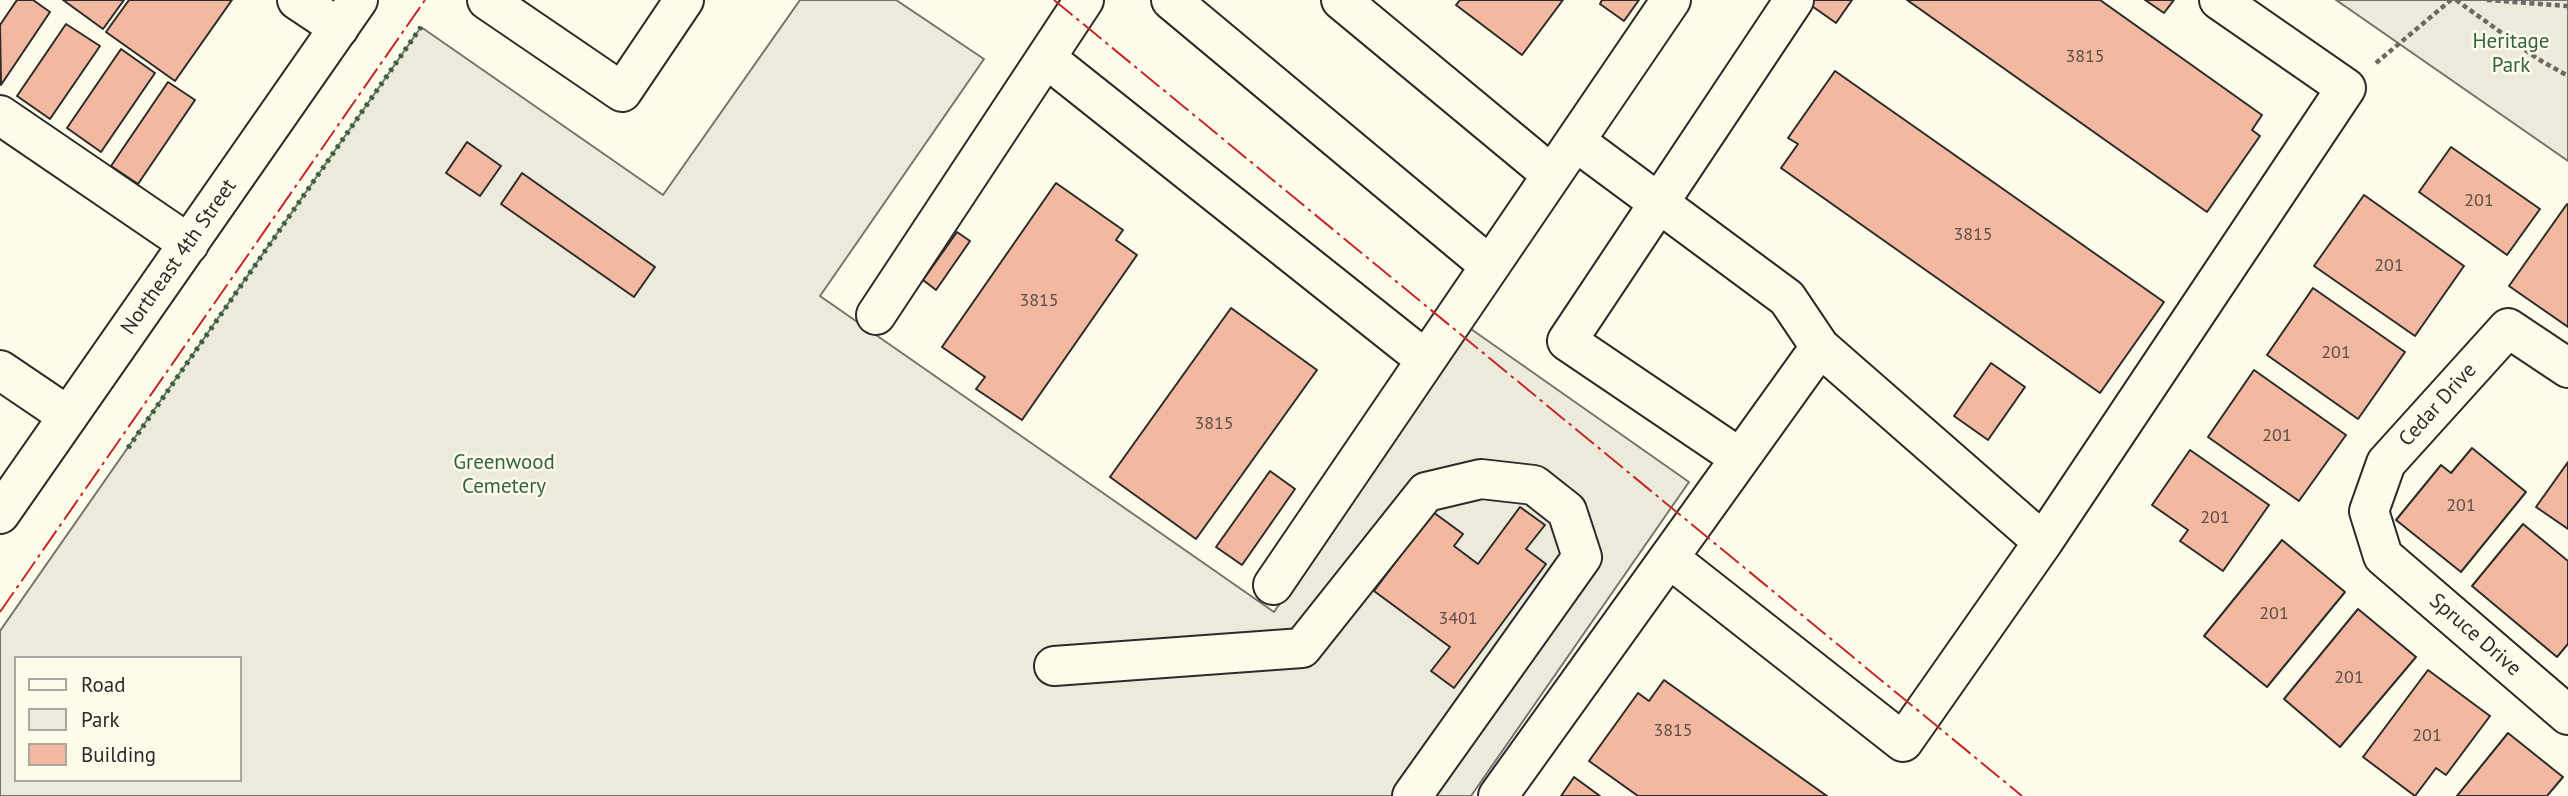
<!DOCTYPE html>
<html>
<head>
<meta charset="utf-8">
<style>
	body { margin:0 }
	#map { position:relative; width:2568px; height:796px; overflow:hidden; background:#fdfbea; font-family:"PT Sans",sans-serif }
	canvas { display:block }
	.legend { position:absolute; left:14px; top:656px; width:228px; height:126px; box-sizing:border-box; background:#fdfbea; border:2px solid #a9a89e; margin:0; padding:9px 12px; list-style:none; font-size:21px; color:#2b2b2b }
	.legend li { display:flex; align-items:center; gap:14px; height:35px }
	.legend b { width:35px; border:2px solid #a9a89e }
</style>
</head>
<body>
<div id="map">
<canvas width="2568" height="796"></canvas>
<ul class="legend">
<li><b style="height:9px;background:#fdfbea"></b>Road</li>
<li><b style="height:19px;background:#ecebdb"></b>Park</li>
<li><b style="height:19px;background:#f2b8a0"></b>Building</li>
</ul>
</div>
<script>
const context = document.querySelector('canvas').getContext('2d');
context.lineJoin = 'round';
function fill(path, color) {
  context.fillStyle = color;
  context.fill(path, 'evenodd');
}
function trace(path, color, width, dash) {
  context.strokeStyle = color;
  context.lineWidth = width;
  context.lineCap = dash ? 'butt' : 'round';
  context.setLineDash(dash || []);
  context.stroke(path);
}
function drawText(font, color, halo, rows, align = 'center') {
  context.font = font + ' "PT Sans",sans-serif';
  context.lineWidth = 5;
  context.setLineDash([]);
  context.textBaseline = 'middle';
  context.strokeStyle = halo;
  context.fillStyle = color;
  for (const [text, x, y, turn = 0] of rows) {
    context.save();
    context.translate(x, y);
    context.rotate((+turn || 0) * Math.PI / 180);
    context.textAlign = isNaN(turn) ? turn : align;
    if (halo) context.strokeText(text, 0, 0);
    context.fillText(text, 0, 0);
    context.restore();
  }
}
const green = new Path2D(`
	M800,0H896L984,59L820,296L1274,612L1471,329L1689,482L1471,796H0V631L421,27L663,195ZM16,658H240V780H16Z
	M2336,0H2568V161Z`);
fill(green, '#ecebdb');
trace(green, '#74746e', 2);
const building = new Path2D(`
	M17,0H33L50,12L1,85L0,25Z
	M63,0H124L103,29Z
	M129,0H232L175,81L106,32Z
	M1460,0H1563L1522,55L1456,5Z
	M1602,0H1639L1624,21L1600,4Z
	M1812,0H1852L1836,23L1809,4Z
	M1907,0H2100L2262,115L2252,130L2260,136L2207,212Z
	M2145,0H2174L2164,13Z
	M66,24L100,46L50,119L17,96Z
	M121,49L155,73L101,152L67,128Z
	M1835,71L2164,302L2100,393L1781,168L1798,144L1788,138Z
	M168,82L195,100L138,184L111,166Z
	M467,142L501,166L480,196L446,173Z
	M2451,147L2540,209L2507,255L2419,192Z
	M522,173L655,267L634,297L501,204Z
	M1056,183L1123,230L1116,240L1137,255L1022,420L976,389L985,377L942,347Z
	M2364,195L2464,266L2415,336L2314,266Z
	M2567,204L2568,205V327L2509,286Z
	M957,232L970,241L936,290L923,280Z
	M2313,288L2405,352L2358,419L2267,355Z
	M1231,308L1317,370L1196,539L1110,477Z
	M1991,363L2025,387L1988,440L1954,416Z
	M2254,370L2346,435L2299,501L2208,437Z
	M2472,448L2526,492L2461,572L2396,520L2441,465L2451,473Z
	M2190,450L2269,505L2223,571L2180,541L2188,530L2152,505Z
	M2568,462V529L2536,507Z
	M1270,471L1295,489L1242,565L1216,547Z
	M1520,507L1545,525L1526,549L1546,564L1454,688L1431,671L1450,647L1374,591L1433,512L1463,534L1454,546L1478,564Z
	M2523,524L2568,561V644L2557,657L2472,586Z
	M2282,540L2345,592L2267,687L2204,636Z
	M2358,609L2416,657L2340,747L2284,699Z
	M2428,670L2490,716L2446,775L2436,768L2415,796L2363,757Z
	M1664,680L1827,796H1638L1589,761L1638,693L1649,701Z
	M2508,733L2563,777L2547,796H2457Z
	M1574,777L1600,796H1561Z`);
fill(building, '#f2b8a0');
trace(building, '#2b2b2b', 2);
const minor = new Path2D(`
	M297,0L339,28
	M487,0L622,92L684,0
	M1171,0L1490,266
	M1341,0L1552,175
	M1046,58L1426,360
	M0,115L189,244
	M876,315L1084,0
	M2568,368L2508,328L2386,463L2369,511L2383,556L2568,715
	M0,370L68,416
	M1740,458L1567,341L1794,0
	M2043,542L2346,88L2219,0
	M1669,558L1903,742L2043,542L1820,347
	M1273,585L1671,0
	M1054,666L1302,648L1426,492L1481,479L1534,485L1567,511L1582,557L1412,796
	M1498,796L1820,347L1787,298L1575,141`);
const major = new Path2D(`
	M0,514L358,0`);
trace(minor, '#2b2b2b', 42);
trace(major, '#2b2b2b', 42);
trace(new Path2D(`
	M2456,0L2538,59L2568,76
	M2487,0L2568,6
	M2376,63L2451,0`), '#6a6964', 4.5, [5, 3.5]);
trace(minor, '#fdfbea', 38);
trace(major, '#fdfbea', 38);
trace(new Path2D(`
	M128,448L421,27`), '#34623c', 5, [3.5, 5]);
trace(new Path2D(`
	M1054,0L2022,796
	M0,612L425,0`), '#c62828', 2, [24, 5, 3.5, 5]);
drawText('18px', '#5d4e48', null, [
	["3815",2085,57],
	["201",2479,201],
	["3815",1973,235],
	["201",2389,266],
	["3815",1039,301],
	["201",2336,353],
	["3815",1214,424],
	["201",2277,436],
	["201",2461,506],
	["201",2215,518],
	["201",2274,614],
	["3401",1458,619],
	["201",2349,678],
	["3815",1673,731],
	["201",2427,736]
]);
drawText('21px', '#34623c', '#fdfbea', [
	["Heritage",2511,42],
	["Park",2511,66],
	["Greenwood",504,463],
	["Cemetery",504,487]
]);
drawText('21px', '#2b2b2b', '#fdfbea', [
	["Northeast 4th Street",179,257,-55],
	["Cedar Drive",2438,405,-48],
	["Spruce Drive",2475,635,41]
]);
</script>
</body>
</html>
